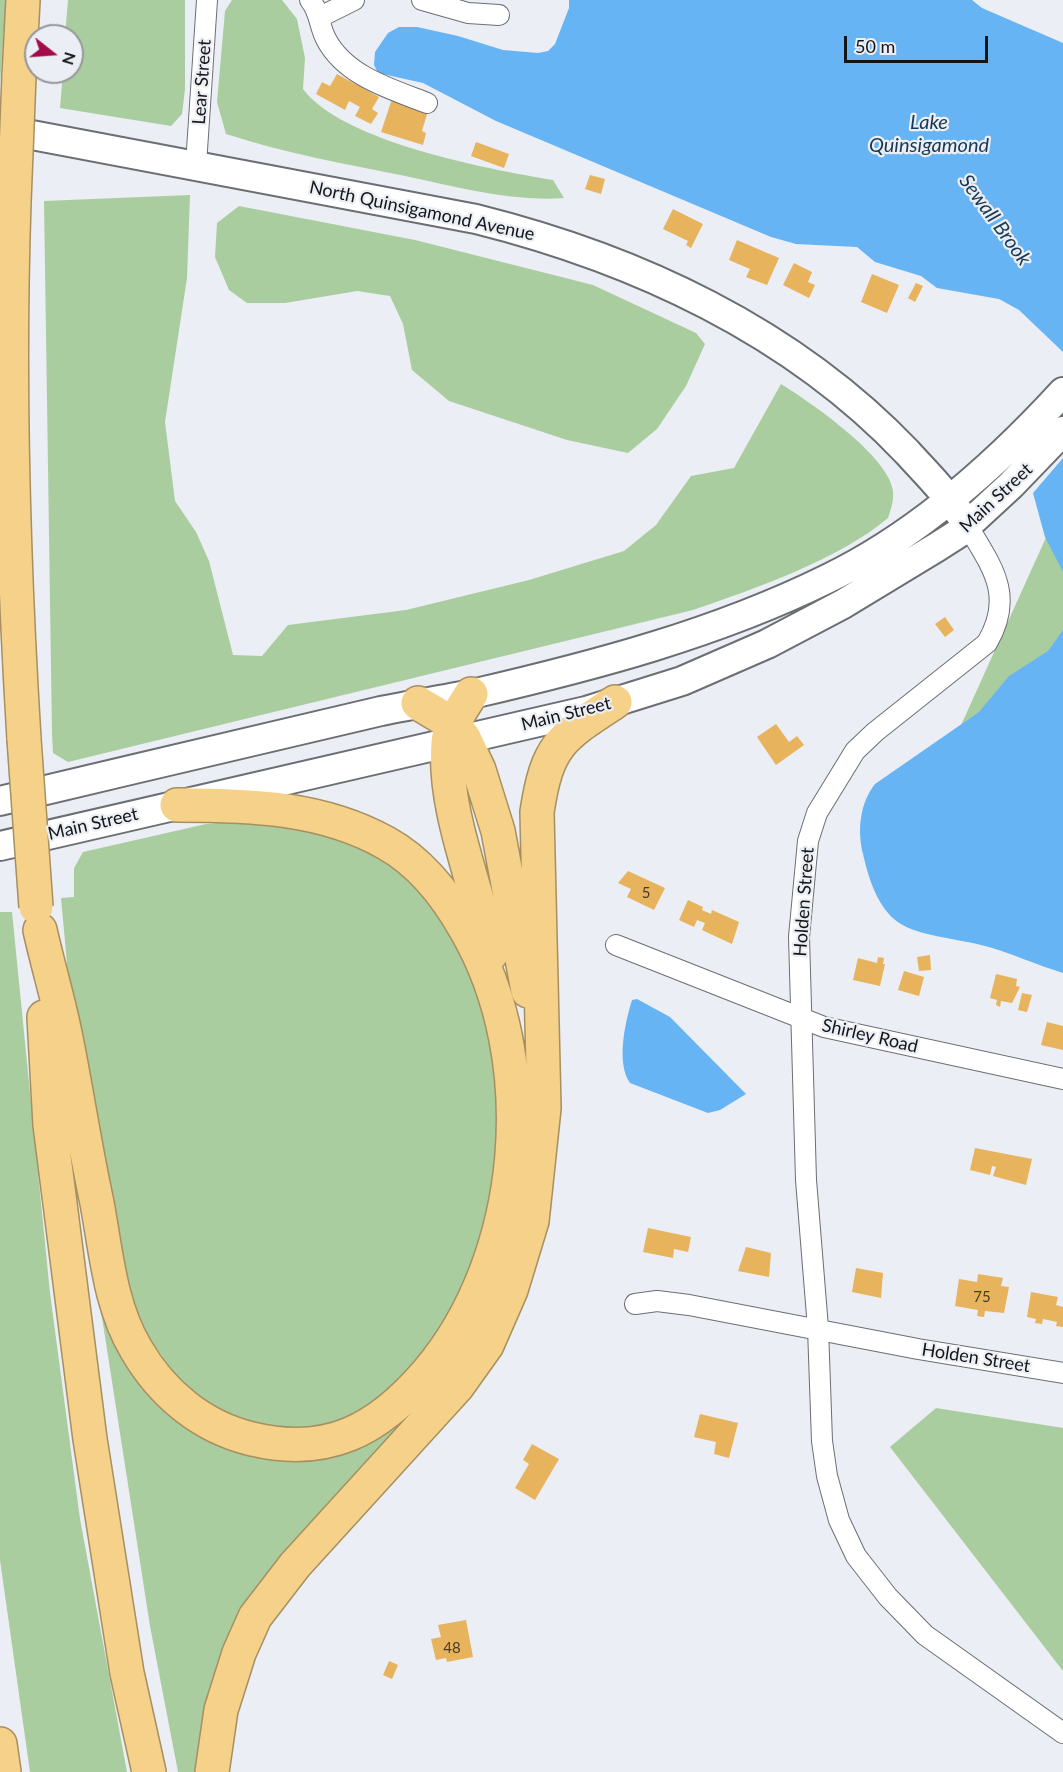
<!DOCTYPE html>
<html>
<head>
<meta charset="utf-8">
<style>
	body { margin:0 }
	#map { position:relative; width:1063px; height:1772px; overflow:hidden; background:#ebeef4; font-family:Lato,sans-serif }
	canvas { display:block }
	.north { position:absolute; left:24px; top:24px; width:60px; height:60px; box-sizing:border-box; background:#ebeef4; border:2px solid #95979b; border-radius:50%; rotate:107deg; font-size:16px; font-weight:700; line-height:24px; text-align:center; color:#131516 }
	.north::after { content:''; display:block; margin:auto; width:21px; height:27px; background:#a30c48; clip-path:polygon(50% 0,100% 100%,50% 72%,0 100%) }
	.scale { position:absolute; left:844px; top:36px; width:144px; height:27px; box-sizing:border-box; border:3px solid #131516; border-top:0; padding-left:8px; font-size:18px; line-height:21px; white-space:nowrap; color:#131516; -webkit-text-stroke:4px #ebeef4; paint-order:stroke }
</style>
</head>
<body>
<div id="map">
<canvas width="1063" height="1772"></canvas>
<div class="north">N</div>
<div class="scale">50 m</div>
</div>
<script>
const context = document.querySelector('canvas').getContext('2d');
context.lineJoin = 'round';
function fill(path, color) {
  context.fillStyle = color;
  context.fill(path, 'evenodd');
}
function trace(path, color, width, dash) {
  context.strokeStyle = color;
  context.lineWidth = width;
  context.lineCap = dash ? 'butt' : 'round';
  context.setLineDash(dash || []);
  context.stroke(path);
}
function drawText(font, color, halo, rows, align = 'center') {
  context.font = font + ' Lato,sans-serif';
  context.lineWidth = 4.5;
  context.setLineDash([]);
  context.textBaseline = 'middle';
  context.strokeStyle = halo;
  context.fillStyle = color;
  for (const [text, x, y, turn = 0] of rows) {
    context.save();
    context.translate(x, y);
    context.rotate((+turn || 0) * Math.PI / 180);
    context.textAlign = isNaN(turn) ? turn : align;
    if (halo) context.strokeText(text, 0, 0);
    context.fillText(text, 0, 0);
    context.restore();
  }
}
fill(new Path2D(`
	M0,0H6L0,84Z
	M68,0H185V89L182,114L171,126L60,108L63,72H72V36H65Z
	M232,0H282L297,19L305,58L303,89C343,142 487,169 553,180L564,198C511,202 458,187 405,176C345,164 285,153 226,134L217,102L225,11Z
	M190,195L187,278L165,422L175,501L196,532L209,561L233,655L262,656L288,625L406,610L529,580L624,551L656,525L691,476L734,468L781,384C810,402 889,456 893,491C894,500 891,509 888,518C838,560 754,589 693,610L68,762L53,753L52,734L44,201Z
	M239,206L415,240L593,285L696,333L705,344L686,386L657,429L628,453L567,440L449,401L412,370L403,324L390,296L357,291L285,303H247L229,290L215,257L217,223Z
	M1063,500V660L943,765Z
	M243,821L288,823L382,852L460,931L506,1096L479,1270L404,1390L324,1430H256L187,1392L135,1317L71,1007L61,898L74,897V868L83,852L206,824Z
	M0,912H12L50,1293L80,1519L127,1772H30L0,1560Z
	M99,1298L147,1378L275,1454L434,1386L238,1634L203,1772H178L150,1626Z
	M936,1408L1063,1428V1671L890,1447Z`), '#a9cd9f');
fill(new Path2D(`
	M569,0H972L982,8L1063,43V352L1019,310L999,299L937,288L921,276L875,262L857,247L796,244L771,237L496,121L423,83L378,73L374,65L375,52L388,33L399,27H417L458,36L503,50L538,53L548,51L555,44L569,8Z
	M1063,458V572L1045,537L1033,493Z
	M1063,630V973C1037,965 1011,953 985,946C961,939 912,936 894,919C876,903 868,876 863,854C857,830 860,803 875,784L979,712L1009,676L1048,651Z
	M637,999L670,1017L746,1094L720,1110L708,1113L630,1083C616,1063 625,1023 632,1000Z`), '#66b4f4');
fill(new Path2D(`
	M337,74L379,97L372,109L378,113L371,124L355,116L360,107L349,101L345,110L316,94L322,82L330,86Z
	M392,99L428,111L422,131L426,133L423,145L381,132Z
	M476,142L509,154L504,168L471,156Z
	M590,175L605,179L601,194L585,189Z
	M673,209L703,224L691,248L686,245L688,241L663,229Z
	M737,240L779,258L767,285L746,277L750,269L729,260Z
	M794,263L812,272L808,282L815,285L809,298L783,285Z
	M872,274L899,285L887,313L861,302Z
	M916,283L923,286L915,302L908,298Z
	M945,617L954,630L945,637L935,624Z
	M776,724L789,742L797,736L804,745L776,765L757,737Z
	M628,871L665,888L654,910L627,897L631,889L618,883Z
	M688,900L703,907L702,910L711,914L712,910L739,922L732,944L702,930L705,923L697,920L694,927L679,920Z
	M930,955L931,970L919,971L917,957Z
	M878,957L884,958L883,964H885L880,986L853,980L858,958L877,963Z
	M904,971L924,977L919,996L898,990Z
	M996,974L1017,979L1016,986L1020,987L1012,1003L1001,1001L1000,1007L996,1005L997,1000L990,998Z
	M1022,993L1032,995L1027,1012L1018,1010Z
	M1047,1022L1063,1026V1050L1041,1045Z
	M975,1148L1032,1159L1026,1185L993,1176L996,1167L992,1166L990,1175L970,1170Z
	M648,1228L691,1237L688,1252L674,1249L673,1258L643,1252Z
	M746,1247L771,1253L769,1277L738,1271Z
	M856,1268L883,1273L881,1298L852,1292Z
	M978,1274L1003,1278L1001,1286L1009,1287L1004,1313L985,1311L984,1317L977,1316L978,1310L955,1306L959,1279L977,1282Z
	M1031,1292L1058,1297L1056,1305L1063,1307V1327L1056,1326L1057,1322L1043,1319L1042,1324L1035,1323L1036,1319L1027,1317Z
	M700,1414L738,1423L729,1458L714,1454L716,1442L694,1437Z
	M532,1444L559,1459L535,1500L515,1488L529,1464L523,1460Z
	M466,1620L473,1657L447,1662L446,1658L436,1660L431,1639L441,1637L438,1625Z
	M389,1661L398,1665L392,1679L383,1675Z`), '#e7b35c');
const street = new Path2D(`
	M310,0C320,12 319,26 326,39C345,76 391,89 427,103
	M422,0L468,13L499,15
	M320,17L354,0
	M196,165L207,0
	M967,525C992,567 1015,595 987,643L875,732L855,751L817,813L808,841L799,937L806,1180L818,1328L822,1441L827,1476L839,1520L856,1556L888,1597L925,1635L1063,1733
	M616,945L824,1027L1063,1079
	M635,1304L657,1301L689,1305L918,1349L1063,1373`);
const secondary = new Path2D(`
	M0,129L476,219C636,259 792,331 907,452C925,472 945,491 960,514
	M0,801C127,771 253,740 381,711C411,705 442,700 472,694C593,666 715,634 827,579C917,536 996,465 1063,392
	M0,846L586,711L682,681L767,644L843,604L937,547L959,533L1011,485L1063,431`);
const highway = new Path2D(`
	M19,76L23,0
	M14,202C8,381 13,560 24,739
	M471,694C462,709 449,726 448,743C443,812 478,887 491,954
	M418,703L453,724L464,738L479,770L498,831L528,991
	M40,930C48,966 59,1002 66,1038C77,1093 85,1148 97,1203C106,1251 110,1306 136,1349C162,1394 202,1427 252,1439C328,1457 378,1430 427,1373C525,1258 542,1061 466,930C447,896 422,863 386,843C322,807 249,805 177,805
	M44,1017L50,1125L90,1439L127,1673L149,1772
	M0,1744L4,1772
	M212,1772L221,1710L239,1653L255,1617L295,1565L457,1387L487,1345L511,1290L532,1221L544,1108L537,812C547,745 561,737 615,702`);
trace(street, '#6b6e73', 22);
trace(secondary, '#6b6e73', 32);
trace(highway, '#a68f61', 36);
trace(street, '#fff', 20);
trace(secondary, '#fff', 28);
trace(highway, '#f5d189', 33);
const highwayBridge = new Path2D(`
	M14,202L19,76
	M24,739L36,907`);
trace(highwayBridge, '#a68f61', 36, []);
trace(highwayBridge, '#f5d189', 33);
drawText('15px', '#483c28', null, [
	["5",646,893],
	["75",982,1297],
	["48",452,1648]
]);
drawText('18px', '#131516', '#ebeef4', [
	["Lear Street",202,82,-86],
	["North Quinsigamond Avenue",422,211,12],
	["Main Street",996,498,-43],
	["Main Street",566,714,-14],
	["Main Street",93,824,-13],
	["Holden Street",804,902,-86],
	["Shirley Road",870,1036,13],
	["Holden Street",976,1358,9]
]);
drawText('italic 20px', '#183953', '#ebeef4', [
	["Lake",929,123],
	["Quinsigamond",929,146],
	["Sewall Brook",995,220,54]
]);
</script>
</body>
</html>
